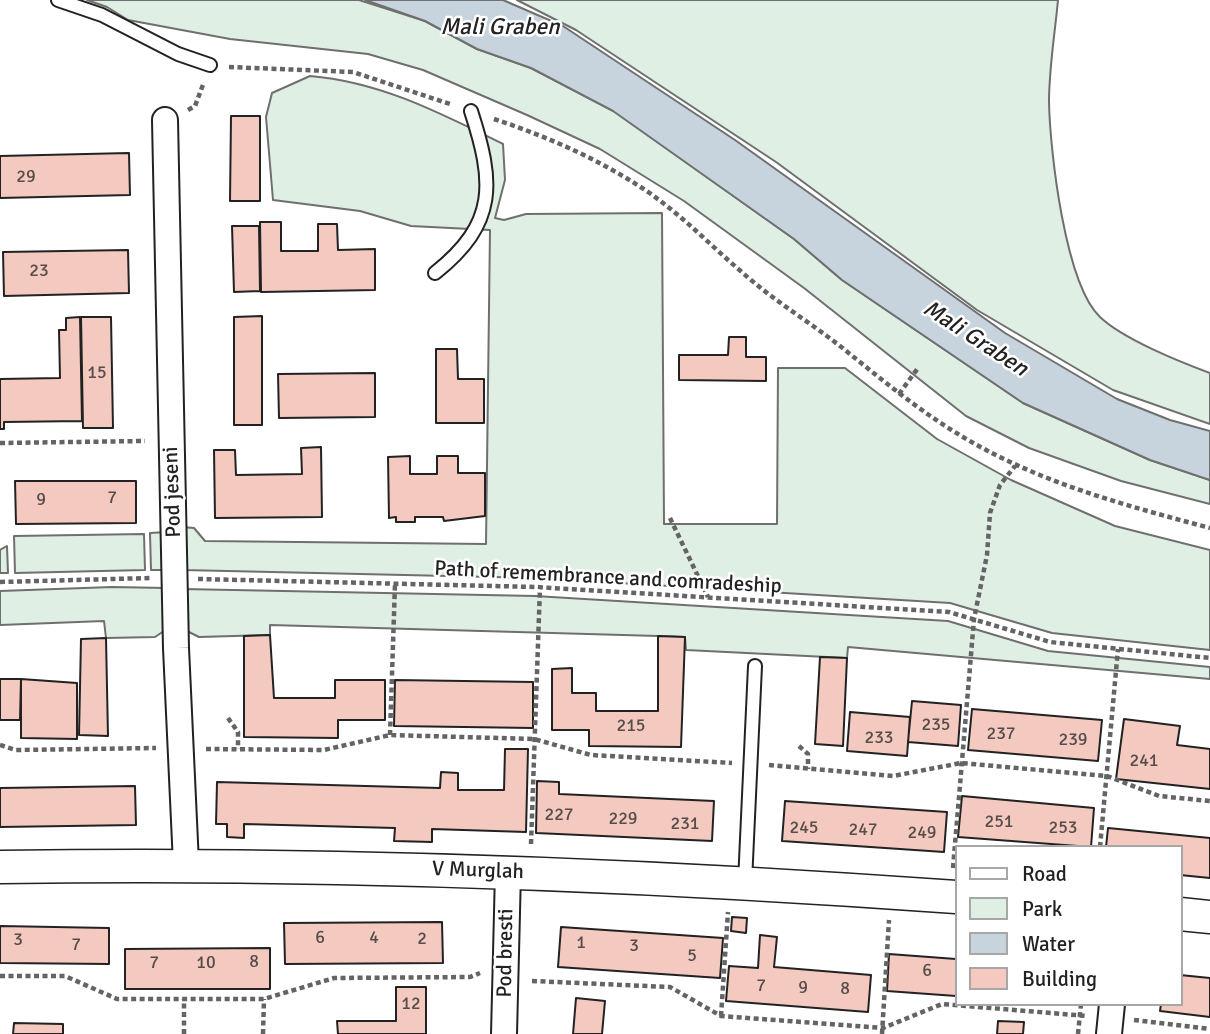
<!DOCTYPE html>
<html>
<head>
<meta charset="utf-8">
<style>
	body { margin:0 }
	#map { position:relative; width:1210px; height:1034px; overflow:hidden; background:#fff; font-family:Signika,sans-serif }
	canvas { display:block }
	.legend { position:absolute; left:955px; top:845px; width:228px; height:161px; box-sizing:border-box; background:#fff; border:2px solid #a7a7a7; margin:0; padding:9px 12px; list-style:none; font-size:21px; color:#222 }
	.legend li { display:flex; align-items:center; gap:14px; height:35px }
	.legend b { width:35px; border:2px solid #a7a7a7 }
</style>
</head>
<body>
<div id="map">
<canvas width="1210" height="1034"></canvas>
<ul class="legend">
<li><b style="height:9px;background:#fff"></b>Road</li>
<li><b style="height:19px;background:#e0efe3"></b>Park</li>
<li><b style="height:19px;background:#c7d3dd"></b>Water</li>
<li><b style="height:19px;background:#f3c9c0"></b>Building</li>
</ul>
</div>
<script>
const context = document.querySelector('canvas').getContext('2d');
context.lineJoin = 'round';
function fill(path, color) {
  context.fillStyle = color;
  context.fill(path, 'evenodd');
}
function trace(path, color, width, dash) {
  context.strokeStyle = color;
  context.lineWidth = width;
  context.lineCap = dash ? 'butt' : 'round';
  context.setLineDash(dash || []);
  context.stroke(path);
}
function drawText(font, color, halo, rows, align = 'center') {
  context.font = font + ' Signika,sans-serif';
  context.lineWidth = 5;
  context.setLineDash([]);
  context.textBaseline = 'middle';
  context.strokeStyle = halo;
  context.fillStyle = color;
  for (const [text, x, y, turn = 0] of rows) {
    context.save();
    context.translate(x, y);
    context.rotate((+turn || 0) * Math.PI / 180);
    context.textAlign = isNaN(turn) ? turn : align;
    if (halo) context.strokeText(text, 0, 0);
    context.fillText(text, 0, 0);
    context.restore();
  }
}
const green = new Path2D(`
	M87,0H359L425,21L477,49L531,68L614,111L794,239L842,280L1023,403L1150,460L1210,480V504L1121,481L1029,448L966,416L804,288L684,201L600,149L527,115L423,70L368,54L230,39L128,20L107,7Z
	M517,0H1058C1055,33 1049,68 1049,102C1050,151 1065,284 1100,317C1123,339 1180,362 1210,373V424L1113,390L977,310L776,162L576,30Z
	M310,76C381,82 440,113 503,144L505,180L495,218L504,220L526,214L662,213L664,524H777L778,368H845L937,439L1011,480L1115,526L1210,550V650L1052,633L950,603L537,578L183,570L182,527L194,528L205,541L486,544L490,230L411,226L360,211L273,200L266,117L272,93Z
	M167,532L168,570H151L150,533Z
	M144,534L145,570L15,573L14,536Z
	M7,546L8,573H0V550Z
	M112,587L167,588L164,631L155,637L106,638L104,621L0,625V591Z
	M183,589L535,596L948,621L1048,651L1210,667V679L848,647L847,658L686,650L685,637L658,636L270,625V635L199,637L187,631Z`);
fill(green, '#e0efe3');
trace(green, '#6f6f6f', 2);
const water = new Path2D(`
	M365,0H503L563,26L735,140L1005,333L1117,399L1170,420L1210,431V480L1150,460L1023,403L842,280L794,239L613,111L531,68L477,49L425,21Z`);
fill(water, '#c7d3dd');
trace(water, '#6f6f6f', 2);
const building = new Path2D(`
	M231,116H260V201H230Z
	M129,153L130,195L0,198V156Z
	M260,222H281V251H318V224H337L338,250L375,249V290L261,292Z
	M232,226H259L260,291L234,292Z
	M128,250L129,293L4,296L3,252Z
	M262,316V425H234V317Z
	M80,317L82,421L4,422V429H0V379L60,378L59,330H66V318Z
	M81,317H111L113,428H83Z
	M729,337H746V357H766V381L679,380V355H728Z
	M436,349H457L458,379H484V423H436Z
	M375,373V417L279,418L278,374Z
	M321,447L322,517L215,518L214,450H235L236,475L302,474L301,448Z
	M410,456V474H437V456H458V473H485V516L444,521L443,517H415V522H396V517L389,518L388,457Z
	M15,481H136V523L16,524Z
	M270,635L274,698H335V680H385V720H338V738L244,737V636Z
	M658,636L685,637L681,747L589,746V730H552V669L572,668V693H596V711H658Z
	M106,638L108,736L79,735L81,639Z
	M820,657L847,658L843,746L815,744Z
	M0,679H21L20,720H0Z
	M21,679L77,683V739L21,738Z
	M395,680L533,682V728L394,726Z
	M912,701L961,705L958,746L908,742Z
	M972,709L1102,720L1098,761L968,750Z
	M850,712L910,717L907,756L847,751Z
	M1124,719L1180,726L1177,745L1210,749V789L1116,779Z
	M505,749H528L526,832L432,829V842L394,841L395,828L244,824V838L227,837V824H216L217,782L440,788L441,772L458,773V790H504Z
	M537,781L559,782V794L714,801L712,841L536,833Z
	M135,786L136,825L0,827V788Z
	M962,796L1094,808L1091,847L958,837Z
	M785,801L947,812L944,852L782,841Z
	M1108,828L1210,838V878L1180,875V847H1106Z
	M732,917L747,918L746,933L731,931Z
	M442,922L443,963L285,964L284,923Z
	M0,926L109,928V964L0,963Z
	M561,927L723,938L720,978L558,967Z
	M760,935L777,937L774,967L871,975L868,1012L726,1001L729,966L758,968Z
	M270,948V989H125V949Z
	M889,954L956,959V996L887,991Z
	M1180,975L1210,978V1017L1160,1011L1161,1004H1180Z
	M396,987H426V1034H338L337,1021H396Z
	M576,998L605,1001L602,1034H573Z
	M998,1021L1024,1022L1023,1034H997Z
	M14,1023L63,1024V1034H13Z`);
fill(building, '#f3c9c0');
trace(building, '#222', 2);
const service = new Path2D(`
	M58,0L102,15L178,54L210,65
	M435,273C498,223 494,182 471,111
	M745,882L755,666`);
const minor = new Path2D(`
	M165,120L176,648L186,864
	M504,1034L508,872
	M1109,1034L1112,1004`);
const tertiary = new Path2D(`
	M0,867C319,862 638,874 956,897
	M1180,914L1210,917`);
trace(service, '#222', 16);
trace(minor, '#222', 28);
trace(tertiary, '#222', 35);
trace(new Path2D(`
	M229,67L353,72L453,105
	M188,110L195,106L204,82
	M494,119C549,137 603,161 651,194C686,219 711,246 743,273C773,300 808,321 840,346C880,378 919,411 963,437C1040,483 1124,505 1210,528
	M899,394L918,368
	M0,443L145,441
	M670,518L708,597
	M198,579L536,587L949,612L1050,642L1210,658
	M0,582L151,578
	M228,718L238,732V749
	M390,735L395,584
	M0,745L16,750L156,748
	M799,746L808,754V769
	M206,749L324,750L390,735L534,739L591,755L732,763
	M769,765L893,776L961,763L1107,776L1159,796L1210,801
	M531,844L540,587
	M1100,847L1118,649
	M953,868L974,619L987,555L990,513L1000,485L1015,466
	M0,976H65L117,999H264L334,978L470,977L480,973
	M532,981L670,987L721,1016L883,1028L942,1004L1087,1016
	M721,1016L728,912
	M1134,1020L1210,1029
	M184,1034V999
	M263,1034L264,999
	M882,1034L889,920
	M1078,1034L1081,1004`), '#646464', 4.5, [5, 3.5]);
trace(service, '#fff', 12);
trace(minor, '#fff', 24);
trace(tertiary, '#fff', 32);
drawText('18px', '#564c4a', null, [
	["29",26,177],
	["23",39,271],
	["15",97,373],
	["7",112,498],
	["9",41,500],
	["235",936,725],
	["215",631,726],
	["237",1001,734],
	["233",879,738],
	["239",1073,740],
	["241",1144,761],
	["227",559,815],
	["229",623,819],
	["251",999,822],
	["231",685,824],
	["245",804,828],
	["253",1063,828],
	["247",863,830],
	["249",922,833],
	["6",320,938],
	["4",374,938],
	["2",422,939],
	["3",18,940],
	["1",581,943],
	["7",76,945],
	["3",634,946],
	["5",692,956],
	["8",254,962],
	["7",154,963],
	["10",206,963],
	["6",927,971],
	["7",761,986],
	["9",803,988],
	["8",845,989],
	["12",411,1004]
]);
drawText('21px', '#222', '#fff', [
	["Pod jeseni",173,492,-92],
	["Path of remembrance and comradeship",608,578,3],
	["V Murglah",478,871,2],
	["Pod bresti",506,953,-89]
]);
drawText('italic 23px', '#222', '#fff', [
	["Mali Graben",500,28],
	["Mali Graben",975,339,33]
]);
</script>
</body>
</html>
